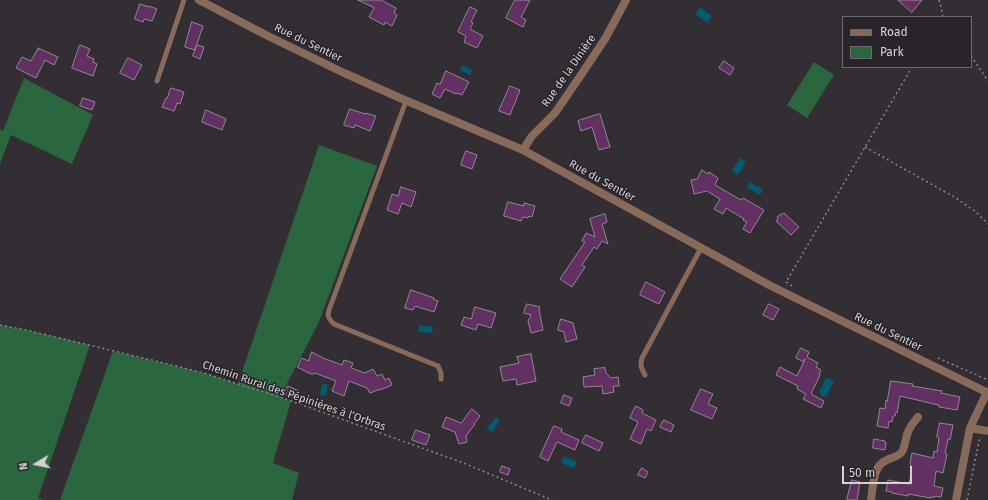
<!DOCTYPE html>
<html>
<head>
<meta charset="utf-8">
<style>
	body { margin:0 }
	#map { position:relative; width:988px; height:500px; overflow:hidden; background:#332e33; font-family:"Fira Sans",sans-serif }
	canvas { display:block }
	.legend { position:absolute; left:842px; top:16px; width:130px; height:52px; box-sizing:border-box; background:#292429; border:1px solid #6e696d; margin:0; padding:5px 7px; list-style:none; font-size:12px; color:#d5d1d4 }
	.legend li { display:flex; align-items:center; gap:8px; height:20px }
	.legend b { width:20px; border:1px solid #6e696d }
	.north { position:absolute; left:16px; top:444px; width:40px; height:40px; -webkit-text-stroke:3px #292429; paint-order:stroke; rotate:260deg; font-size:11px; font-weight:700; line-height:16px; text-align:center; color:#d5d1d4 }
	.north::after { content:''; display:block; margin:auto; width:14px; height:18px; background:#d5d1d4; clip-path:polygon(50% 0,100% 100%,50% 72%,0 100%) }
	.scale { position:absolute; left:842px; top:466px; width:70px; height:18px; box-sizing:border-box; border:2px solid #d5d1d4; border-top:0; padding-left:5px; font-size:12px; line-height:14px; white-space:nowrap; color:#d5d1d4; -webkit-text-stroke:3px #292429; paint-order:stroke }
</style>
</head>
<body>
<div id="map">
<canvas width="988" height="500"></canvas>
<ul class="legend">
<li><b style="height:5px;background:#886a5a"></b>Road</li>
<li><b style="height:11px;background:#2a673e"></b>Park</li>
</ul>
<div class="north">N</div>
<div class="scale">50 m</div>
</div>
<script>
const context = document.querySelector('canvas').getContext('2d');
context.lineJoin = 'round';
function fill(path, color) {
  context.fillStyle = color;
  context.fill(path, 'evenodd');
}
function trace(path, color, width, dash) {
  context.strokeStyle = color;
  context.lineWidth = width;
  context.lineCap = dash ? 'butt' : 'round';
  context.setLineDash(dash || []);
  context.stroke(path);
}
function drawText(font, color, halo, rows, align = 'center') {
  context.font = font + ' "Fira Sans",sans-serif';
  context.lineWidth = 3;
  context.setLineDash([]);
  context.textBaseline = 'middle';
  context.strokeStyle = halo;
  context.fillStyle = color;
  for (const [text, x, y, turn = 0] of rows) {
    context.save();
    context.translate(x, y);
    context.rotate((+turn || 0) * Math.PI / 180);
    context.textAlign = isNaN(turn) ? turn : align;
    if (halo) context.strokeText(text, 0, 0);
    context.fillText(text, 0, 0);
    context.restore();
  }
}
fill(new Path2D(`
	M814,62L834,75L807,118L787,105Z
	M24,78L93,115L72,164L11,135L0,164V129L3,131Z
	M319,145L377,166L319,322L280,397L291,401L273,463L299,473L292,500H60L113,351L204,373L238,384Z
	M0,325L26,330L90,345L38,498L43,500H0Z`), '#2a673e');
fill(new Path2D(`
	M700,7L712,16L707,23L695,14Z
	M462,65L472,70L470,75L460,70Z
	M740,158L746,162L738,175L732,171Z
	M750,182L763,190L760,195L747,187Z
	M419,325L433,327L432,333L418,332Z
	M826,378L834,381L827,396H821V393L819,392Z
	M322,384L328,385L326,396L320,395Z
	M496,417L500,421L492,432L487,428Z
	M564,456L577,462L574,468L561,463Z`), '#015c73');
const building = new Path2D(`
	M358,0H381L396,8L394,13L397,15L392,26L385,22L384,25L369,17L374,8Z
	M515,0H530L521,17L526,20L523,27L506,18Z
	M898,0H922L912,12Z
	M140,4L149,7V6L157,9L152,21L144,19L143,22L135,19Z
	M470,7L477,10L471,22L473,23L470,29L483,36L477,48L464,42L466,36L458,32Z
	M192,22L203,26L195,50L185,47Z
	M80,45L90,49L87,56L94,59L93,62L97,64L93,76L72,68Z
	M197,45L204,47L200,59L193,56Z
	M38,48L58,57L54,65L45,60L36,78L16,68L22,57L31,61L37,50H38Z
	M128,58L142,65L134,80L120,73Z
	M724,61L734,68L730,75L719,68Z
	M446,71L469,82L462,95L457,93L456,94L445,89L440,98L432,94L437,83L440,84Z
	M510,86L520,90L510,115L499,111Z
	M171,88L184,92L180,104L177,103L174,111L162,107L166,98H167Z
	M83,98L95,102L92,110L80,106Z
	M350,109L365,114V113L376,116L370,131L355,125L354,128L344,125Z
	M206,110L226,119L222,130L202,122Z
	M600,114L610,147L599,150L592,127L581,131L578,121Z
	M466,151L477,155L472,169L461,165Z
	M702,170L708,174L709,172L718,178L715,185L741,200L743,198L764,210L750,233L743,229L747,222L743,220L744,219L726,208L723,214L714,209L720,199L707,191L694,194L691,180L697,179Z
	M401,187L416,192L411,207L402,203L398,214L387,210L392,194L398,196Z
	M508,202L524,206V203L535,206L532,217L529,216L528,218L523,217L521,221L504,216Z
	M784,213L799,227L791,235L776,221L778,219L777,217L781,214H782Z
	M605,214L607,222L602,224L608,244L602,241L597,249L594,247L582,265L585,267L572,287L560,279L585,242L582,241L586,233L595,237L590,219Z
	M646,282L665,292L659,304L640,295Z
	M411,290L434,298L433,299L438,301L434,312L415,306L413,310L405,308Z
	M527,304L540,307L539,309L543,330L531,333L528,321L531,315L524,313Z
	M769,304L779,309L773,320L763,315Z
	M475,307L496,313L491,328L478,324L476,330L461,325L464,317L471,319Z
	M561,319L573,323L577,339L566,342L564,332L558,330Z
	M801,348L809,352L807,357L818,363L816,367L821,370L819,375H820L811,394L824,401L821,408L803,399L806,394L797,389L798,386L776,375L780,367L797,376L805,359L804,362L796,358Z
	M312,352L323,358L342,365L344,360L353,363L351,368L365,373L373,369L377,376L382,374L385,380L389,378L392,385L380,390V389L370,393L367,388L349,381L344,396L332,391L336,381L315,373L313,374H311L297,367L302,358L308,361Z
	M531,354L536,381L517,385L516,379L503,381L500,367L519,363L517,357Z
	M605,368L606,373L611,378L618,377L619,386H613L614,392L603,394L602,386L584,387L583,377L595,375L594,369Z
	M891,381L913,384L912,386L942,391L941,393L960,397L957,410L939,407V405L934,404L900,396L897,413L896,412L895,416H893L892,422L889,421L888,428L877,426L880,408L885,409L886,400L887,401Z
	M288,386L299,391L295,398L284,394Z
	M701,389L713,394L708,404L717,408L712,419L691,410Z
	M564,395L572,398L569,406L561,403Z
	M636,406L643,410L642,413L656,420L651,431L647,429L641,444L630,439L638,422L630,418Z
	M472,409L480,416L474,424H475L466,436L467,442L459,444L455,432L442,427L446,417L461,423Z
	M664,420L674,425L671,432L660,427Z
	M940,423L953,425L950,440L948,439L945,453L947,454L943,473L936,471L934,486L943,488L941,497L935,496V497H931V498L908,494V496L892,493V492L886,491L888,480L909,484L912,468H910L911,464L910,463L912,453L933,458L934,451L937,452L939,438L937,437Z
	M554,426L562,429L561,432L579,440L575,450L557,442L548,461L540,457Z
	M416,430L430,435L426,445L412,440Z
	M586,435L603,443L599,451L582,443Z
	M874,439L885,441V443H886L885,450L873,448Z
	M502,466L510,469L508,475L500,472Z
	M642,468L648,472L645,478L638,475Z
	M852,480L860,482L857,500H847Z`);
fill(building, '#623062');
trace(building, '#8f898f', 1);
trace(new Path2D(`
	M939,0L943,15
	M942,17L943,15L945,17
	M971,56L988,81
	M865,147L956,198L976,212L988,224
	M792,286L786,282L912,67
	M0,325L26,330L160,362L204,373L238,384L280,397L461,462L552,500
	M938,358L988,380
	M967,500L980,437`), '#8a868a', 1.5, [2, 3]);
trace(new Path2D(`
	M157,81L184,0
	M406,101L332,302C328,313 325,316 334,324L438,366L441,373V379
	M645,375C641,368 640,365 642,358L701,248`), '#886a5a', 5);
trace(new Path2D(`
	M199,0L266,35L342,72L400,98L523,150L769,285L988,393
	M523,150L532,136L555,113L581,75L605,39L626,0
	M970,428L988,431
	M871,500C873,488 873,466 885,461C890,458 897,457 901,453C906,447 905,438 908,432C910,426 914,422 918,417
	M956,500L970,428L987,392`), '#886a5a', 8);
drawText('11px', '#d5d1d4', '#292429', [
	["Rue du Sentier",308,43,26],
	["Rue de la Dinière",569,71,-55],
	["Rue du Sentier",602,181,29],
	["Rue du Sentier",888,332,26],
	["Chemin Rural des Pépinières à l’Orbras",294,396,19]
]);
</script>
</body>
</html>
